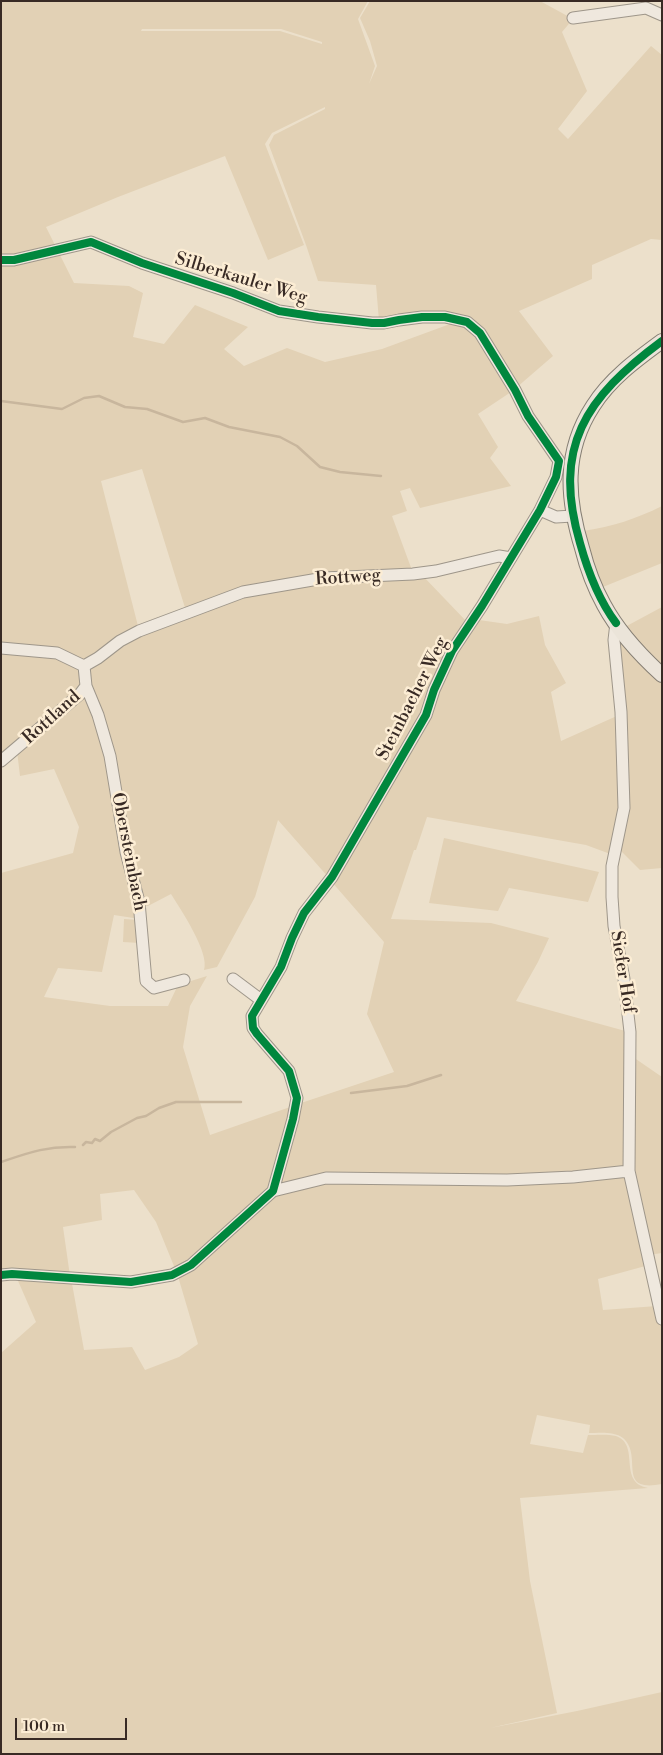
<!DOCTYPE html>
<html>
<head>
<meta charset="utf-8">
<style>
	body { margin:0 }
	#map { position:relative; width:663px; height:1755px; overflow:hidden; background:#ece0cb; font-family:"Libre Bodoni",serif }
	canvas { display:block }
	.frame { position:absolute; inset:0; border:2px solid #382a24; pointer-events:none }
	.scale { position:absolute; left:15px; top:1718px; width:112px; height:22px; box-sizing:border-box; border:2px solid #382a24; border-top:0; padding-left:6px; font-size:15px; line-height:18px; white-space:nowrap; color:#382a24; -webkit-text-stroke:4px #fcedd4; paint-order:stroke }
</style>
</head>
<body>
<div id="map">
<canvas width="663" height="1755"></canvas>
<div class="frame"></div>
<div class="scale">100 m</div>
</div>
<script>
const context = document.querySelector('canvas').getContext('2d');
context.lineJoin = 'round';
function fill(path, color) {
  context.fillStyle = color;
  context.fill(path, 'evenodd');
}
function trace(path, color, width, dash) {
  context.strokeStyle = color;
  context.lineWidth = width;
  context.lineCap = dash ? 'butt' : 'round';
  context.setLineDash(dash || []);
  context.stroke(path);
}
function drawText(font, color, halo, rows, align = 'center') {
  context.font = font + ' "Libre Bodoni",serif';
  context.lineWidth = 5;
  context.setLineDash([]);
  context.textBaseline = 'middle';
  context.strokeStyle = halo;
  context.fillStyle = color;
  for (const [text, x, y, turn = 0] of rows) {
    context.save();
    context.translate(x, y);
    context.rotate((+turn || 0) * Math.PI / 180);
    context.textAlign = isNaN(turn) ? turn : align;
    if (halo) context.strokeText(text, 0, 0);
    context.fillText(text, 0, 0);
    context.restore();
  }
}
fill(new Path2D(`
	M1,1H368L358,19L375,66L369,84L377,66L370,41L360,18L370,1H540L573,19L562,32L587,91L558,129L568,139L651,46L662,55V240L651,239L592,265V279L519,311L553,356L516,388C505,370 495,350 482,333C461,307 408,317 379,321L376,285L318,281L306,245L269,145L274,135L325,109V107L272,133L265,144L304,245L268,260L225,156L118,197L46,227L74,283L129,286L143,293L133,337L164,344L195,305L248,327L224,349L244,366L287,348L325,362L382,349L450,324L439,318C484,321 494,356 514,390L478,414L498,447L490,458L511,486L420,508L410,488L400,491L407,511L392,516L413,573L384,574V576L421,574L468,623C449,652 435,681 425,714L329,878L278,820L255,897L217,967L204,970C210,953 181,910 171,894L148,906L143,905L127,851L112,756L100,715L87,685L85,667C104,656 120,640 140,631C174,616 212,608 245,592L244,591L186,611L142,469L101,481L139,630L119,640L98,657L83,666C87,697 103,726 109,757C116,788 118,821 125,852C130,875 138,896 140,919L114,915L102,972L58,968L44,997L110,1006H168L178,985L207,976L190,1006L183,1047L210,1135L293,1106L272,1190L190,1264L176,1271L156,1222L134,1190L100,1194L102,1220L63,1227L70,1276L12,1272L1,1273V873L73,853L79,827L54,769L20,776L17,751L71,701L1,759ZM142,29H281L322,42V44L280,31H141Z
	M662,506V563L598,589L583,531C611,527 636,519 662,506Z
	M662,607V669L623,628Z
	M539,616L545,645L566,683L551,692L561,741L619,715L622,808L613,855L586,845L427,817L416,850H414L391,919L491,923L549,938L538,962L516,1001L629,1032L626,1169L572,1176L325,1177L285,1186L280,1181L298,1104L394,1072L367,1014L384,942L331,881L444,670L479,620L507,624Z
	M619,634L662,680V868L640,870L617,847L625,808Z
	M444,838L599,872L588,902L509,888L498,911L429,903Z
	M124,919L138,920L140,943L123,942Z
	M633,1057L662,1077V1253L648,1255L630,1171Z
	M628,1173L649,1265L598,1279L603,1310L657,1306L662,1327V1484C615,1493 644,1456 623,1438C614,1431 599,1433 589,1433L590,1425L537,1415L530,1444L583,1453L588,1435C596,1435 608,1434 616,1436C641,1445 617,1482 648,1488L520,1498L530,1581L557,1713L490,1728L577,1711L662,1692V1754H1V1353L36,1322L15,1274L71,1278L84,1350L132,1347L145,1370L179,1357L198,1344L177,1273L274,1193L327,1180Z`), '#e2d1b5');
trace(new Path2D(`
	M1,401L62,409L84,398L99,396L125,407L147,409L183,422L205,418L229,427L280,437L297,446L320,467L340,472L381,476
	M351,1093L407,1086L441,1075
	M83,1145L86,1142L92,1143L95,1139L100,1141L111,1132L137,1118L146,1116L159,1108L176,1102H241
	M1,1162C28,1153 46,1146 75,1147`), '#c8b69d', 2.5);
const minor = new Path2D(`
	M573,18L646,8L662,15
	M1,260H14L91,242L142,263L233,293L279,311L318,317L372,323H384L399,320L422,317H445L467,322L480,333L515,390L528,416L559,461L556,477L540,510L482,606L452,651L434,690L426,715L332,877L304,913L292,938L281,967L252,1016L253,1028L257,1034L289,1071L297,1098L293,1119L273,1191
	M540,510L556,517L573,516
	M616,623L614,640L621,712L624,808L612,866V897L614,926L624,979L630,1032L629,1171L662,1319
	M1,648L57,653L84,666
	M84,666L98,658L120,641L139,631L243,592L324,578L413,574L436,571L499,556L511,558
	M84,666L86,686L98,715L110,756L126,852L139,902L146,981L154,988L184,980
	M1,761L80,694L86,686
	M233,979L261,1000
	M1,1275L12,1274L131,1282L172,1275L191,1265L273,1191L326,1178L507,1180L573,1177L629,1171`);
const major = new Path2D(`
	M662,341C636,360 610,379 593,406C563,452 567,499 582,548C587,568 594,587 604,605C618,631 640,655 662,675`);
trace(minor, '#9e968a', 13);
trace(major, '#857e73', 16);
trace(minor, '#efe8de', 11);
trace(major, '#ebe4d9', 14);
trace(new Path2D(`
	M1,260H14L91,242L142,263L233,293L279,311L318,317L372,323H384L399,320L422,317H445L467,322L480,333L515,390L528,416L559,461L556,477L540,510L482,606L452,651L434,690L426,715L332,877L304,913L292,938L281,967L252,1016L253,1028L257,1034L289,1071L297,1098L293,1119L273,1191L191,1265L172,1275L131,1282L12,1274L1,1275
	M616,623C598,599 588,572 580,543C552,447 585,398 662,341`), '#00873e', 8);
drawText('18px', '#382a24', '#fcedd4', [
	["Silberkauler Weg",241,279,17],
	["Rottweg",348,578,-4],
	["Steinbacher Weg",413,699,-63],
	["Rottland",52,718,-42],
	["Obersteinbach",128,852,79],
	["Siefer Hof",622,972,81]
]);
</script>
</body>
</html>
